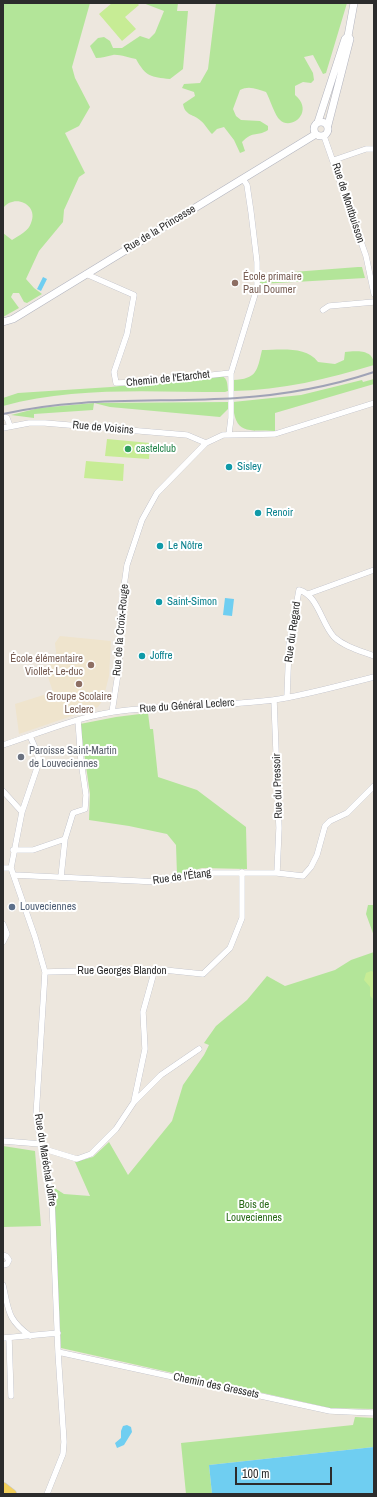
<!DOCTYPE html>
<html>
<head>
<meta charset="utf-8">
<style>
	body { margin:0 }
	#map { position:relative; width:377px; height:1497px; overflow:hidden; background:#ede7de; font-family:"Archivo Narrow",sans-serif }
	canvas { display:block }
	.frame { position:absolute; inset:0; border:4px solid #2c2c2c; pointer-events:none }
	.scale { position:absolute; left:235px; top:1467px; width:97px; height:18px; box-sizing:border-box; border:2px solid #2c2c2c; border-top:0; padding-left:5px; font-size:12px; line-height:14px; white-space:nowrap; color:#2c2c2c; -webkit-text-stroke:3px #fff; paint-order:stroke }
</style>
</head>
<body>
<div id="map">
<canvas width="377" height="1497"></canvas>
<div class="frame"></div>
<div class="scale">100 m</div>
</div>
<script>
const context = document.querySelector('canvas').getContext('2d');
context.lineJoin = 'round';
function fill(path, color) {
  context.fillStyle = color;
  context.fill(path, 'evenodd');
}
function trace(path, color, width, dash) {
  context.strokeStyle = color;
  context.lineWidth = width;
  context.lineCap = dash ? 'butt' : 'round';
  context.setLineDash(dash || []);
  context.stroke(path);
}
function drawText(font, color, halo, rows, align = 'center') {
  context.font = font + ' "Archivo Narrow",sans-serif';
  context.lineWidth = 4;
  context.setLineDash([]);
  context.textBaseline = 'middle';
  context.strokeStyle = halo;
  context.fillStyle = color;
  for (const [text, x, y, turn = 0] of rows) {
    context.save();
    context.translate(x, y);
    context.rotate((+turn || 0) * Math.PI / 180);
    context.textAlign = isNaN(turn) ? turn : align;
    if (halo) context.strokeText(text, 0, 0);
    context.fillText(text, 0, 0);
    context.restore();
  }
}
fill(new Path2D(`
	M60,636L111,641L109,676L103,700L98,707L19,734L15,704L53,692L47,674L52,672L48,662L57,660L55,643Z`), '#efe4cd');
fill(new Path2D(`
	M3,3H90L72,67L75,78L90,107L79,126L65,133L85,173L79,177L64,210L63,222L39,251L26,279L34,288L42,294L27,303L24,302L19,293H13L11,297L19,308L3,317V233L12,240C18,236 29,231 31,223C39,205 15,193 3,208Z
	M143,3H178L177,11H188L183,69L170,79C151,77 146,77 136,59C130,58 118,54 113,55C107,56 102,58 96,58L90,46L98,38L104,37L110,41L113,48H122L140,36L149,39L155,33L164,11Z
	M216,3H347L326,73L323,74L313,55L304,57L313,73L314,80L311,83L303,82L295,86V95C315,112 291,131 280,120C275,116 270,99 266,92C257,89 249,85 240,90L233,109L236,116L241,120L260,121L268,126V130C257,137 254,130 242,142L245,151L240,153L234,140L224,127L217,129L212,134C208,130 205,124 201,121C194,114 185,116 183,104L195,96L194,92L182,88L184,84L200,83L208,69Z
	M358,267H362L365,278L260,284V273L267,274Z
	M262,350C281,350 306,346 318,362L335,364L344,360L345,352C356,351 374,349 374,365C328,379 282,390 233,391V380C257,379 257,371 262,350Z
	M218,375C228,377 227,382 228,391L225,392C152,392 74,386 3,406V398L18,393L111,387Z
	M374,379V384L275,413V431C248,430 234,435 233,402L301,395L362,380L363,382Z
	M228,402V409L220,417L110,407L94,403L93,410L34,414V418L11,415L39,408L94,403Z
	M148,713L150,729H153L158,777L197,790L246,827L247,869L202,868L177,875L176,845L167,834L129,826L89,820L90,794L80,724L116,717Z
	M368,905H374V936L366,914Z
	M374,952V1409L330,1408L61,1348L53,1187L64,1194L90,1196L75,1162L93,1157L109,1142L128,1175L172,1121L183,1085L204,1055L209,1045L204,1043L216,1026L247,1000L267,976L285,986L335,970L351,960Z
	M3,1146L35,1151L41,1226L3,1227Z
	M355,1417L374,1418V1447L209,1465L212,1494H186L181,1443L353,1425Z`), '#b3e599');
fill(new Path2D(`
	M112,3H137L139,5L125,17L136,29L122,41L99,14Z
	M107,439L150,443L149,459L105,456Z
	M86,461L124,464L123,481L84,478Z
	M371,971L374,972V1000L370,996V987L364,980L366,973Z`), '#c7ec95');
fill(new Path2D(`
	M43,277L47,279L41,291L37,289Z
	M225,598L234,599L232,616L223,615Z
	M127,1425L131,1427L132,1432L124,1445L117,1448L115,1443L121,1438V1431L123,1426Z
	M374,1447V1494H212L209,1465Z`), '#6fcef1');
const minor = new Path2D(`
	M324,136L366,256L374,294
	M334,160L366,149H374
	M86,274L134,295L127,334L114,372L116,383L147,382L231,373
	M323,310L329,306L374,302
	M3,416L7,418L10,426
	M3,428L29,423H45L187,435L206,443
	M229,434L231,418V373L257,288V262L251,212L247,185L243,179
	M308,594L374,570
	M287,697L289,645L299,590C318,595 321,623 334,637C345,647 361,651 374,656
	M274,700L279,828L277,873
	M112,712L119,667L121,607L127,565L142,520L157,493L206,443L223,435L275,434L374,403
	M30,736L37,752L39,762L22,812L11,868L35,937L45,972L36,1116L52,1200L58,1352L64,1442L63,1454L47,1494
	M3,745C40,733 74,718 113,712C166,704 220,707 273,700C307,695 341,685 374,677
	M3,791L22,812
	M13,850H33L65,839L73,813L85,809L86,795L81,761L78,720
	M3,868H11
	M14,875L159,882L203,873H277L303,876L311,867L317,855L325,826L330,821L347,813L374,786
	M61,877L65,839
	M3,924L7,934L3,942
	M45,972L155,969L203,974L230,948L242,918V872
	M134,1101L145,1049L143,1012L155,969
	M3,1141L41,1144
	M41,1148L77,1159L91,1154L116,1129L134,1102L161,1075L199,1049
	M3,1255L6,1256L9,1260L7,1264L3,1265
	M3,1285C9,1311 7,1319 30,1336
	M3,1338L58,1333
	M9,1338L11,1396
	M58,1352L330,1411L374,1413`);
const tertiary = new Path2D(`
	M314 129a7 7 0 1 1 14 0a7 7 0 1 1-14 0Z
	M318,122L345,39L348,36
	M328,125L350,39L348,36L354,3
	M3,322L13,319L316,134`);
const primary = new Path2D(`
	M3,1487L12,1494`);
trace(minor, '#b2b4bf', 6);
trace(tertiary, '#b2b4bf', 8);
trace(primary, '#c8c8c8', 10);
trace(minor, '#fff', 5.5);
trace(tertiary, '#fff', 7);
trace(primary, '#f4d15c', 9);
trace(new Path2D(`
	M3,414C80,396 158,403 237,398C283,395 329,387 374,372`), '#a0a3b6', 2);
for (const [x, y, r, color] of [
	[235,283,4,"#8d6e63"],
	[128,449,4,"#2e9e5b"],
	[229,467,4,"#0f9aa8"],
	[258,513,4,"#0f9aa8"],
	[160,546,4,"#0f9aa8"],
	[159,602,4,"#0f9aa8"],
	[142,656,4,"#0f9aa8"],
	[91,665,4,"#8d6e63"],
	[79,684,4,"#8d6e63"],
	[21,757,4,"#6b7280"],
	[12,907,4,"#5c6f8a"]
]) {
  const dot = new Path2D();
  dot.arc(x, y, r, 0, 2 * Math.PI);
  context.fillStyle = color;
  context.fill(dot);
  trace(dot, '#fff', 1.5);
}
drawText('11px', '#2c2c2c', '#fff', [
	["Rue de Montbuisson",348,203,72],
	["Rue de la Princesse",160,229,-31],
	["Chemin de l'Etarchet",168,379,-6],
	["Rue de Voisins",103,428,5],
	["Rue de la Croix-Rouge",121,630,-85],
	["Rue du Regard",293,632,-82],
	["Rue du Général Leclerc",187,706,-4],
	["Rue du Pressoir",278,786,-92],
	["Rue de l'Étang",182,877,-8],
	["Rue Georges Blandon",122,971],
	["Rue du Maréchal Joffre",45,1160,81],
	["Chemin des Gressets",216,1386,12]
]);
drawText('11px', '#785e54', '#fff', [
	["École primaire",243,277],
	["Paul Doumer",243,290],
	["École élémentaire",83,659,"right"],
	["Viollet- Le-duc",83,672,"right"],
	["Groupe Scolaire",79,697,"center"],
	["Leclerc",79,710,"center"]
], 'left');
drawText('11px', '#27864d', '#fff', [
	["castelclub",136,449]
], 'left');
drawText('11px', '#0d838f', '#fff', [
	["Sisley",237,467],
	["Renoir",266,513],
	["Le Nôtre",168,546],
	["Saint-Simon",167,602],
	["Joffre",150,656]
], 'left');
drawText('11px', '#5b616d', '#fff', [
	["Paroisse Saint-Martin",29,751],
	["de Louveciennes",29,764]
], 'left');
drawText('11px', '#4e5e75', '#fff', [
	["Louveciennes",20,907]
], 'left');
drawText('11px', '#2a6b19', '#fff', [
	["Bois de",254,1205],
	["Louveciennes",254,1218]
]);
</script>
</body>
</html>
